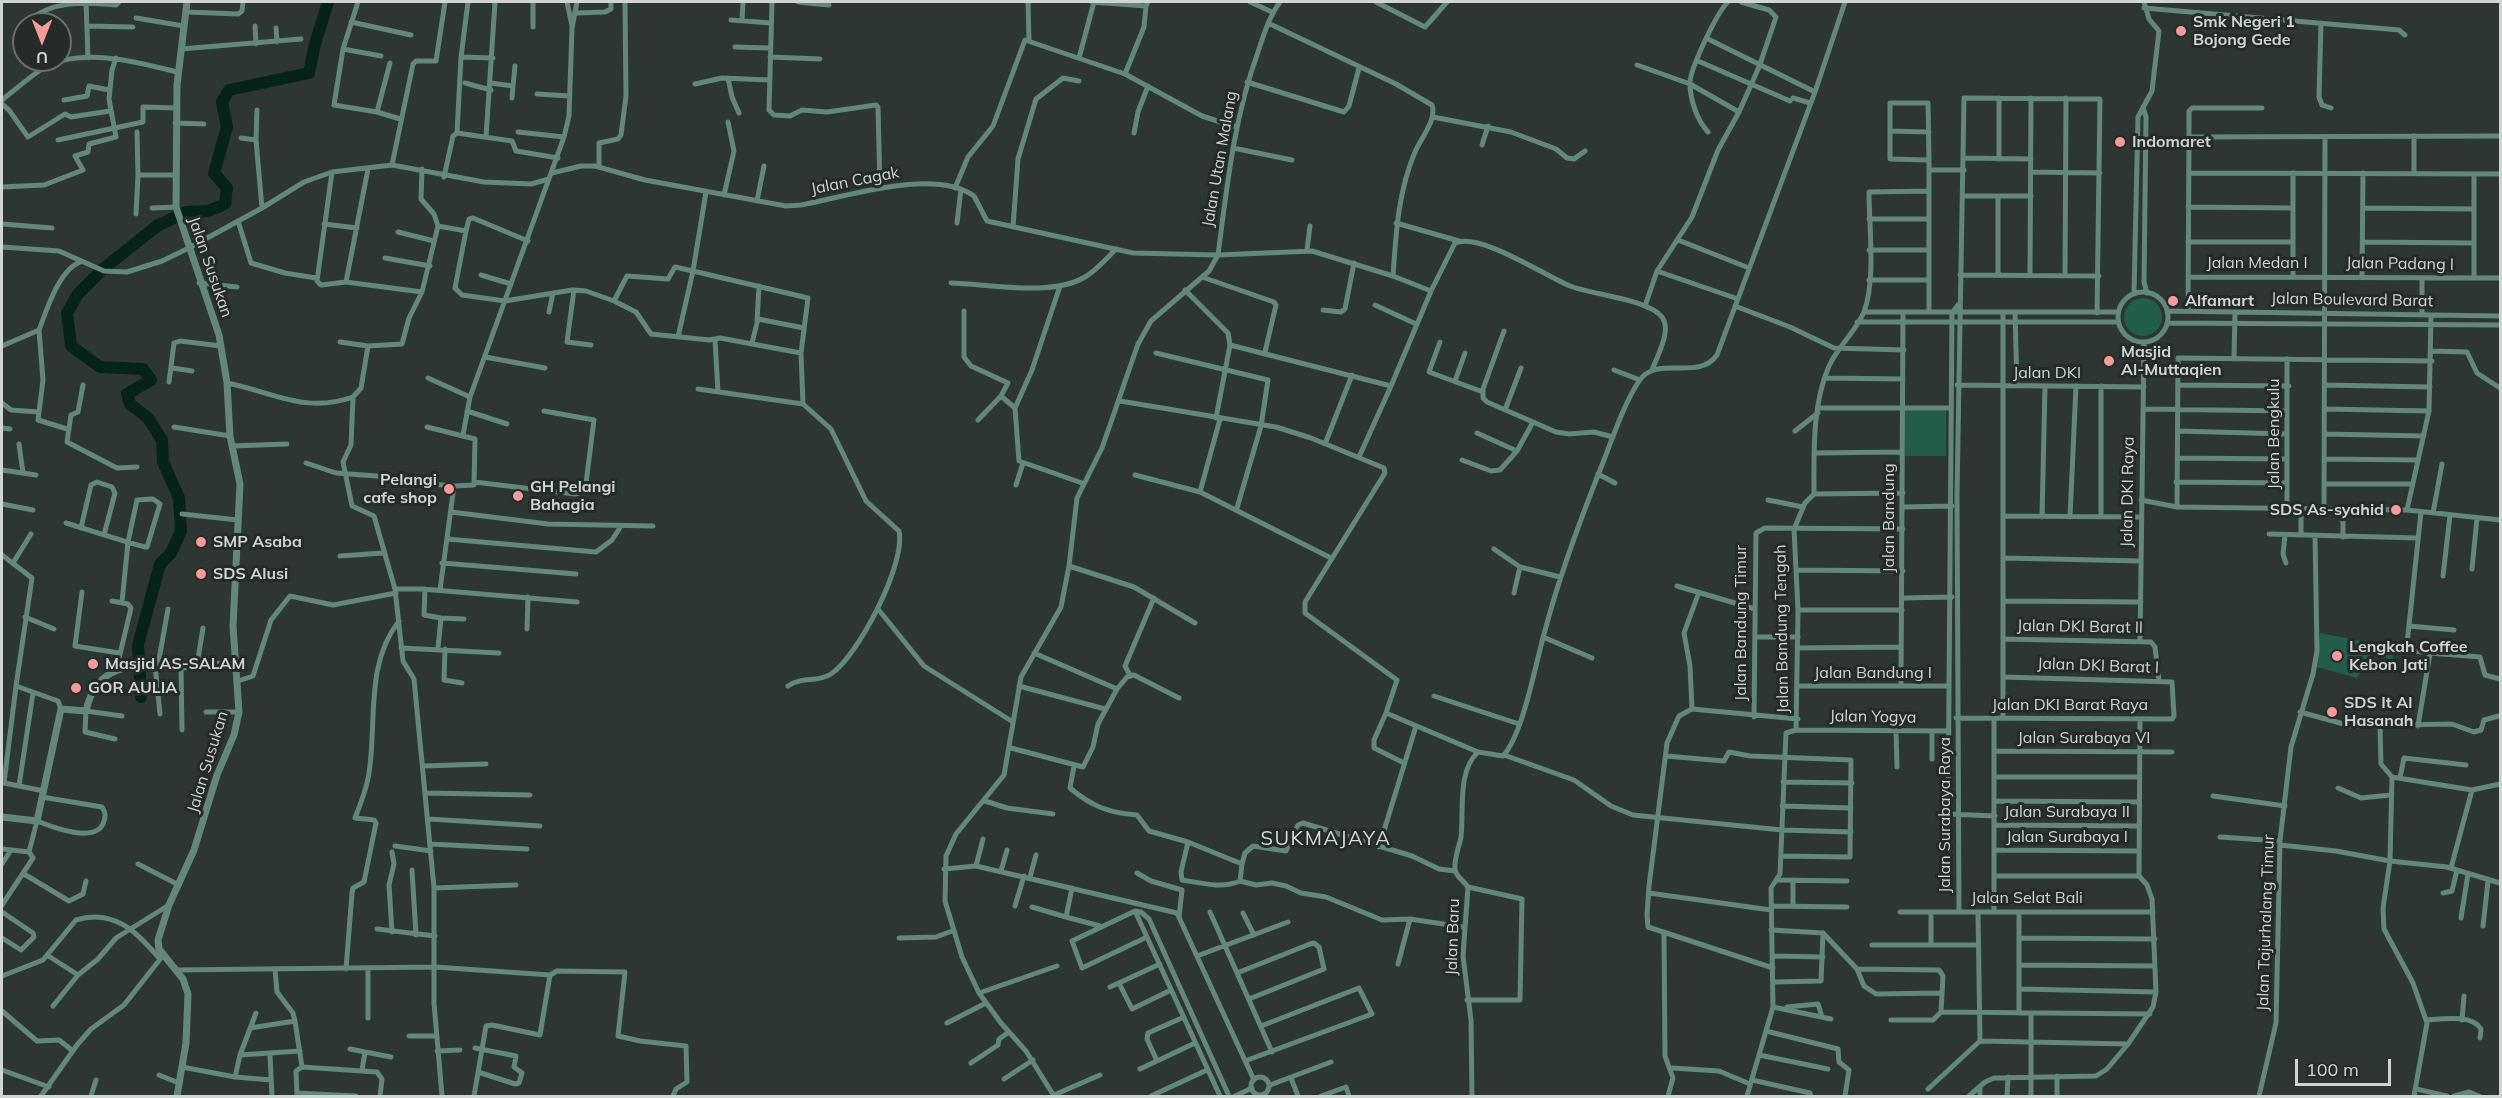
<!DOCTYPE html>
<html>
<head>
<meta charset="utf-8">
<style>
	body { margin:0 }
	#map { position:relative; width:2502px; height:1098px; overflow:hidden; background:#2e3633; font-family:Mulish,sans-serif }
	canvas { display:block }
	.frame { position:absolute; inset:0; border:3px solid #d0d5d3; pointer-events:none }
	.north { position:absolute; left:12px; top:12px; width:60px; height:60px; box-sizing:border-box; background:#252b29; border:2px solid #696f6d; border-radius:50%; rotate:180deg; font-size:16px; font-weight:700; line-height:24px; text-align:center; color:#d0d5d3 }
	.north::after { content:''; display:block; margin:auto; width:21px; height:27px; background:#f59b99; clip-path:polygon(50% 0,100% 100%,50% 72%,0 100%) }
	.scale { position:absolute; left:2295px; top:1059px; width:96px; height:27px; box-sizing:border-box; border:3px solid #d0d5d3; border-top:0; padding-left:8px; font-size:18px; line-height:21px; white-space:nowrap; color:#d0d5d3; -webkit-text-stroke:4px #252b29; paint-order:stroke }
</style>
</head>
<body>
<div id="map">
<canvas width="2502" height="1098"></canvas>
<div class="frame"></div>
<div class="north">U</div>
<div class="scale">100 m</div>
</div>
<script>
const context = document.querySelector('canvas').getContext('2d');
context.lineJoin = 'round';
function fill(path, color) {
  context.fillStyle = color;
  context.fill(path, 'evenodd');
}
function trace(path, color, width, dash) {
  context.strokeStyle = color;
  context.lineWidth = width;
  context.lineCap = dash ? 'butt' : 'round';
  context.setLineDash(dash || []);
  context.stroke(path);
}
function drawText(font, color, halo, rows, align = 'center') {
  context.font = font + ' Mulish,sans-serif';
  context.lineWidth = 6;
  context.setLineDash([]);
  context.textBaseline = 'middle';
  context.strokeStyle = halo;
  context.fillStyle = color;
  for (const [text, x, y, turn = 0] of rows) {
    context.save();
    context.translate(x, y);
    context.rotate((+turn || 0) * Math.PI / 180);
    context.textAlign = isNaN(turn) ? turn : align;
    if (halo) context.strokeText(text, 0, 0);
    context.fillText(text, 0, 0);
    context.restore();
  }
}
fill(new Path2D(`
	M2124 317a19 19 0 1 1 38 0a19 19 0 1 1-38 0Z
	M1904,410H1946V456H1905Z
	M2320,633L2394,647L2393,661L2372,652L2357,678L2317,667Z`), '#225d4c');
trace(new Path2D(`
	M141,697L138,645L160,564L171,553L181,531L179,498L163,462L162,440L148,418L130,404L127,394L151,380L143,369L100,367L71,346L67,313L78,294L103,269L157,226L186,212L208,211L225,204L227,188L214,173L227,127L222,102L229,90L309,73L315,44L328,2`), '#06231b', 12);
trace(new Path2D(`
	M86,2L88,58
	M358,2L343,49L334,105L377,112L400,119
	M567,2L572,26
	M772,2L769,110L774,115L790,116L802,110L827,112L876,105L878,107L880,188
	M798,2L829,5
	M1028,2L1029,40
	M1092,2L1146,6L1148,2
	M1250,2L1272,12
	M1376,2L1425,27L1447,2
	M2144,8L2399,30L2405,35
	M186,12L238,14L242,11L243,2
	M577,13L605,12L611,9V2
	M136,18L184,26
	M731,20L771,23
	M742,21L743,2
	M27,22C52,0 84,2 116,5L119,2
	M351,22L411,35
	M1268,23L1396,84L1432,105C1437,120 1421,138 1415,152C1398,192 1396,233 1393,276
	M2321,23L2319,97L2322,105L2331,108
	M87,26L133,27
	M255,26L256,44
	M533,27V2
	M276,28L277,42
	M1708,39L1815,92
	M735,47L770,48
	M181,49L301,39
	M343,49L381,56
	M461,57L493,58
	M770,57L820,59
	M1079,58L1094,2
	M1698,61L1790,101
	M1637,65L1690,84L1739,112L1718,150L1692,217L1657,271L1645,306
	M1125,74L1144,27L1146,6
	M728,78L732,97L739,113
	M1247,82L1344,112L1349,106L1359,68
	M465,83L491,90
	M491,83L513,86L512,98
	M695,84L722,78L769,80
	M513,86L515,66
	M537,94L569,96
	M1793,98L1810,103
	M2,100C15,90 28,78 42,69C80,46 138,62 177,72
	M64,100L87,96L89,86L109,90
	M2,104L9,110L28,137L65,114L71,117L110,111
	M2143,107L2146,117L2144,282L2147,293
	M257,110L256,140L262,208
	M377,112L390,63
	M1739,112L1759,67L1776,17L1769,10L1741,2
	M1433,117L1511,132L1556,149L1567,158L1574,159L1585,151
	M175,123L204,124
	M1890,131L1929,132
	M137,132L138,175H177
	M518,132L564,137
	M1708,132C1697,120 1690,100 1690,83C1690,69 1717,12 1728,2
	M457,133L512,141L516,151L558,158
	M1134,133L1138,112L1148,86
	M486,137L495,2
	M2189,137V111L2192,108H2262
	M241,138L256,140
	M58,140L143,122V107L176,108
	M1482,145L1488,126
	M1233,148L1292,160
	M1964,158L2031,159
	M1999,159V98
	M1929,160L1928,103H1890V159L1929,160V312
	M392,165L413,64L416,61H436L445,2
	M599,167V143L618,139L621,135L626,96L625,4
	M368,169L346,282L422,292
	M422,169L421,199L434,214L438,226L422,292L409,318L402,344L368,346L361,388L353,397L351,445L343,462L352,506L374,516L395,589L403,661L414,679L434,888V1003L442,1096
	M1929,170H1964
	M332,172L317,281L321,285L346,282
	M2031,172L2100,173
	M552,173L581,166H595L645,180L786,206L801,205C845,197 935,167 974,196L987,221L1133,253L1218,255L1312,251L1393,276L1431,291L1391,386L1230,345L1216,418
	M2189,173L2500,174
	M2293,173V277
	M2414,173V136
	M444,177L453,136L457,133L461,57L468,2
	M2,187L44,185L83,170L75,156L88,152L89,144L116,137L109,99L112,70L116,58
	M955,188L968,157L993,126L1025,40L1125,74L1202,116L1236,127
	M706,192L693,271L808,298L801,353L803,404
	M724,195L734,151L728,122
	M1964,196H2031
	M757,201L764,166
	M2188,207L2293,208
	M152,208L176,207
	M2363,208L2474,209
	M136,214L138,175
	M1869,219H1929
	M238,221L251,263L285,273L316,278
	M957,223L961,189
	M1396,223L1459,241
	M2,224L52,228
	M324,224L357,228
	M438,226L466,231L469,219L473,218L528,241
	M1013,227L1018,159L1036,99L1063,78L1079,81
	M466,231L455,288L462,295L505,301L572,290L586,291L614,301L636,312L651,334L709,340L720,338L801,353
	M398,232L434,241
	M1678,240L1749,268
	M2188,242H2293
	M2363,242L2474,243
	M2,247L59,251L104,271L127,272L162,261L189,248L262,208L304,182L332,172L392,165L484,182L531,184L549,179
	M1307,250L1310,226
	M1869,250H1929
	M385,258L430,266
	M1657,271L1738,299
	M481,275L511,284
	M1960,275L2099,276
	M1998,275V196
	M2030,275L2031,98
	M2065,275L2066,98
	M1202,277L1274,302L1276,305L1265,352
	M2188,277L2500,278
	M2362,278L2363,173
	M2474,278V174
	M1869,280H1929
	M199,283L237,287
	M951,283C989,284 1052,297 1085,277C1097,270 1106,259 1116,249
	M574,290L567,342L591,345
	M1185,290L1228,333L1230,345
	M1431,291L1455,243C1480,232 1545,276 1570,286C1593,295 1648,299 1662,317C1672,331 1657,356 1652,370
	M2118 317a25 25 0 1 1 50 0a25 25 0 1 1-50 0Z
	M2134,294L2138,117L2152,91L2159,31L2149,19L2144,2
	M614,301L627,276L668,279L675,267L693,271L678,337
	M1375,305L1416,324
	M1958,305L1952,313L1948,814L1995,816
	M1735,306L1790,327L1834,348L1904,350
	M1323,310L1341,312L1345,309L1354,263
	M964,311V357L971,366L1008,383L1001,396L1015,408L1019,461L1082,483
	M2167,311L2500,316
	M2188,311L2189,137L2500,136
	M549,312L553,293
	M1864,312H2118
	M2015,312L2017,386
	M2422,315V278
	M757,321L759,286
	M1857,322H2118
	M2167,323L2500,325
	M39,330L43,380L38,420L67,429
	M1504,331L1483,389V398L1487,402L1556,432L1569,434L1594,432L1613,437
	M715,340L718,392
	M340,342L368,346
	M1440,342L1429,372L1483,392
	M752,343L758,319L804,328
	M2,346L39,330C47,309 59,270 80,262
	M2432,351L2467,352L2477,373L2500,388
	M1156,353L1268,380L1261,426L1237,508
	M485,357L545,368
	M2234,359L2235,312
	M172,368L192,371
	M1614,370L1640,380
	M428,378L470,397
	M1826,378L1903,379
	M1455,381L1465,353
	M169,382L174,343L180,341L221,346
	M227,383C273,392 305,414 353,397
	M83,385L78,412L71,415L67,442L117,468L137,467
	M1957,385L2144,387
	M2178,385L2289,386
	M2325,385L2430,387
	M698,389L803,404L831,429L866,501L899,531C906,564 858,656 831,674C818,683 802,676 788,686
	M1120,401L1276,427L1311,438L1384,468L1385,473L1305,602V613L1397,680L1386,713L1478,752L1503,756C1524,733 1536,660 1546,627C1561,570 1582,515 1604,460C1614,434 1624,404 1639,381C1657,354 1698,382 1717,355L1815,92L1845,2
	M2,403L11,410L38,412
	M1015,408L1032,370L1060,286
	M1818,408H1951
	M2144,409L2287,411
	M2325,409L2429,411
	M1505,410L1521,368
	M467,411L507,424
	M1220,419L1200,492L1331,558
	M978,420L1001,396
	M174,427L230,436
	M427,427L475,439L474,485L454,486L440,590
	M2,428L10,429
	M1795,431L1818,413
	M2178,431L2287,434
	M1477,433L1517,451
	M2324,434L2424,436
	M463,435L470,397L564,137L569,116L572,28L577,2
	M19,444L23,473
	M1325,444L1352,375
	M232,446L287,444
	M1814,453L1902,452
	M1359,457L1391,386
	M2177,458L2287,459
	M2324,459L2418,460
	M1462,460L1491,471L1500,470L1517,451L1533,422
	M306,463L336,473L390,477
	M2,470L36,475
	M1598,474L1615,483
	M1135,475L1200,492
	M474,482L575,494L585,491L594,420L544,411
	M2176,482L2287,483
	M431,484L454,486
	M2324,484H2412
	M1016,485L1023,463
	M1814,494L1903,493
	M1768,500L1803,507
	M2141,500L2177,507L2407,510L2500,520
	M2,504L33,510
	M1903,507L1952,506
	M2177,507L2178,358L2432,361
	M2287,510V359
	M2324,510L2325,137
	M2343,510V537
	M2407,510L2429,411L2431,315
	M451,512L548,524L653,526
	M2433,513L2442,464
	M182,514L238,520
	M2003,516L2140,517
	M2042,517L2045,386
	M2070,517L2076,386
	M2101,517V386
	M66,523C92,531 119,540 145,547H147L160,504L153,499L137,500L128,542L122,602
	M81,528L91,485L97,482L112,487L115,493L104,535
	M2269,534L2418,538
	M2285,535L2283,554L2286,563
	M2301,535V510
	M447,539L596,552L612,540L621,526
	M1494,549L1520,567L1560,577
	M2,555L32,578L16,686L58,701L61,709
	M340,556L383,553
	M2004,558L2140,561
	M13,563L31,534
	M442,563L576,574
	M1069,566L1134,587L1195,623
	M2472,569L2477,518
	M1796,570L1903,571
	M2443,576L2450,515
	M1677,586L1755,609
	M395,589H422L577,602
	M425,589L424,615L441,618L438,648
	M82,592L75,646L119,653
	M1514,593L1520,567
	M1903,598L1952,597
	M112,601L128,604L131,608L116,671
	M2004,601L2141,602
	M878,609L924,666L1013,722
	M1798,610H1902
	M25,617L54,629
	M441,618L464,619
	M2409,626L2454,630
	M527,629L528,597
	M1543,637L1592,658
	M1755,637H1798
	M2003,639L2151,642L2155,647L2159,681
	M2140,642L2144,343
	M401,648L499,653
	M1798,648L1901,647
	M445,649L444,680L462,683
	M2430,653L2480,657L2485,675L2500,679
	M155,665L160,714
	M158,665L168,609
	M197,665L203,628
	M181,667L182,730
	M1130,675L1125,666L1154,598
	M238,681L253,676L271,620L290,596L333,605L396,593
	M16,686L4,783L44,791
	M1019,686L1105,709
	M1798,686H1949
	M1901,686L1903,312
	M1117,689L1127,677L1134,675L1179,698
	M1434,696L1519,724
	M1692,709L1690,666L1684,633L1699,592
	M206,712H239
	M2300,712L2351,726L2452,724L2474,732L2481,730L2484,720L2499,716
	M1386,713L1374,740V748L1404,763
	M1754,717L1756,533L1765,528L1903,529
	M2003,717V312
	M1956,718L2172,719L2174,716L2172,682L2003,677
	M1994,718V912
	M2380,726L2381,764L2392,777L2472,790L2500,784
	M2418,726L2430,653L2413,651L2407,644L2421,512
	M1796,730L1798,610L1794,529L1805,503L1814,494C1814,453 1812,405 1829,366C1838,347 1856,331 1864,312C1876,280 1869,227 1869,192L1929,191
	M1896,731L1897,767
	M115,739L85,732L86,711L122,716
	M1011,748L1083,767L1093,747L1098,724L1117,689L1034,653
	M1996,751L2172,752
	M1504,755L1574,780L1611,806L1633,815L1782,830L1851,832
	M1666,756L1724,761L1729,752L1750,756L1851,760L1850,857L1782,856
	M1932,759V732
	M423,766L486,764
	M1074,766L1070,788C1091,806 1109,813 1137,815L1149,831L1188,842L1242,864L1245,853L1253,846L1286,851L1298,825L1303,823L1412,856L1439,869L1455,871
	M1995,777H2139
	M2392,777L2390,861L2447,867L2500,883
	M2400,778L2404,758L2466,765
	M1783,782L1852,783
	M19,786L33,693
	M2338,788L2361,798L2391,795
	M426,793L530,795
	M2213,796L2285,806
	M985,801L1007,808L1053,814
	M1995,801L2139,802
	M1782,806L1851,808
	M429,819L540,826
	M1995,825L2139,826
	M2220,837L2280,841
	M1188,842L1181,872L1182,880C1201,883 1222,889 1240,881L1242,864
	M430,844L527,849
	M2280,845L2336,851L2390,861L2383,908L2384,929L2413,983L2427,1023L2414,1096
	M395,846L431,851
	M1379,847L1416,726
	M2,849L29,852L33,858L2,905
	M1995,850L2139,851
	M29,852L37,821C52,827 98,845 104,821C106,815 105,812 102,807L42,797
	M392,852L394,864L389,885L392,932
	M2,864L11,850
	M138,864L179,885
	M976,866L983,839
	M2451,868L2472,790
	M944,869L976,866L1177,913L1254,1080
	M412,870L416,935
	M1001,871L1007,850
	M1137,873L1151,881L1182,890L1179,917
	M24,874L69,901L83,894L86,881
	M1995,876H2139
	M2139,876L2140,719
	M1030,877L1036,855
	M1778,880L1847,881
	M1240,881L1256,885L1272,883L1286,886L1301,893L1326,897L1382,920L1410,919L1463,927
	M434,888L516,885
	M1072,888L1066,917L1100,926
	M1649,893L1771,910
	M2443,893L2452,891L2457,870
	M1015,906L1024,876
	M1771,906L1847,907
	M1793,906V880
	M1032,907L1066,917
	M1135,911L1220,1096
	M2,912L33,933L34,937L21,950L2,938
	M1210,912L1272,1052
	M1900,912H2153
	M1931,912V945
	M1959,912L1957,495L1964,98L2100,99L2097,313
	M1978,912L1980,1041
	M2019,912V1013
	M1243,913L1254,935
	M2461,918L2468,874
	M2483,926L2488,881
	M377,929L435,936
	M1771,930L1823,933
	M1823,933L1857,969L1939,970L1943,976L1941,1012
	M1664,934L1665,1056L1673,1078L1668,1096
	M1147,937L1082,968L1072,941L1135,911L1141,912L1149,919L1229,1096
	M899,938L936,937L952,931
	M2019,938L2155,939
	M1872,945H1978
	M47,955L78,975
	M1197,956L1288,922
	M1772,956L1823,957
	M1398,964L1410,919
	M2019,965L2155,966
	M1773,968L1648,927L1647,915L1649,886L1667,743L1679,716L1692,709L1798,719
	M275,969L277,992L293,1013L295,1021L302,1067
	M346,969L352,893L353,888L364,882L376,823L374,820L355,818C361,803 367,788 369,773C377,722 365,664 399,621
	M368,969V1018
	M1857,969L1864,986L1876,994L1942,993
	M177,970L435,967L550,975
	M1237,973L1310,944L1314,943L1319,947L1324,969L1249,999
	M2,976L43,960L76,920C115,908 137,933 160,959
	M1773,982L1821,981L1823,933
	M1119,983L1132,1009L1171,990
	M1110,987L1160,964
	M2019,989L2156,992
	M979,993L1057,966
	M1467,1000H1520L1522,899L1468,887
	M53,1006L78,975L98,959L116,938L169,905
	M1773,1007L1831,1019
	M1787,1007L1818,1004L1822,1017
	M2,1011L37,1041L59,1040L73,1051
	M1941,1012L2150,1014
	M256,1013L240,1055L235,1077L271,1080
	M2031,1013V1096
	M1891,1020H1933L1941,1012
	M2427,1020C2442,1019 2472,1014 2481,1029L2480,1038
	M2462,1020L2464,996
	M947,1023L986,1003
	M250,1028L295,1021
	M1766,1031L1838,1049L1839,1062L1849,1070L1845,1096
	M409,1036H436
	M475,1048L516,1056L514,1067L522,1073L519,1083L515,1084L478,1072
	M350,1049L365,1052L362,1070
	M437,1051L460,1050
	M365,1052L391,1057
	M240,1055L300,1051
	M270,1055L272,1096
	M1759,1055L1828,1069
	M1157,1061L1147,1039L1148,1033L1184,1017
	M1245,1061L1372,1014L1359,988L1261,1026
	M971,1063L998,1045L999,1039L1009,1032
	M182,1067L235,1077
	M1672,1068L1719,1071L1750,1084
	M1140,1069L1195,1043
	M2,1070L49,1087
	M159,1075L179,1083
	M1251 1086a9 9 0 1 1 18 0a9 9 0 1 1-18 0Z
	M1291,1078L1298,1096
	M1004,1079L1033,1060
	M1752,1080L1810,1093L1811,1096
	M1270,1085L1331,1062
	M1980,1086V1096
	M1928,1089L1980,1041L2128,1044
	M2416,1089L2447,1096
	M297,1093L356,1096
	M1054,1095L1100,1075
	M41,1096L77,1045L91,1029L124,1005L161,958
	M91,1096L96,1080
	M297,1096L296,1071L302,1067L377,1072L382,1079L380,1096
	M474,1096L486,1026L492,1025L540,1035L550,975L557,971L625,972L618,1036L640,1041L686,1046L687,1082L676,1089L673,1096
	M1054,1096L1026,1051L1001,1023L979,993L962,957L945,901L946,856L956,834L1004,775L1021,677L1061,607L1069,566L1077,498L1102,448L1138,344L1151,321L1209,271L1218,255C1227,186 1234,118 1258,52C1264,34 1269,17 1280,2
	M1151,1096L1207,1070
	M1235,1096L1252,1088
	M1321,1096L1346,1087L1349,1096
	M1472,1096L1471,1020L1463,956L1468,887C1464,881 1455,876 1455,869C1454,859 1459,847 1461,837C1464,811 1457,771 1478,752
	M1747,1096L1773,1007L1771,888L1780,874L1786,733L1796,730L1949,731
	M1969,1096L1985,1082L1994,1078L2096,1076L2107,1069L2128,1044L2153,1007L2156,992L2152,899L2147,885L2139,876
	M2007,1096L2008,1077
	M2057,1096V1076
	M2259,1096L2276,1023L2280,841L2291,747L2313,674L2317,651L2315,536
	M2454,1096L2469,1092L2479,1096`), '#64877b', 5);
trace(new Path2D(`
	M2,817L37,821L61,709L86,711C97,660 137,665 180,667C198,667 217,664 236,663
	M177,1096L186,1043L188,994L183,979L159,949L158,940L169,905L194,850L217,775L234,735L239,712L233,626L240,484L230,436L227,383L219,335L176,207L177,85L187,2`), '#64877b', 7);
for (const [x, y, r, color] of [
	[2181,31,6,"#f59b99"],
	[2120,142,6,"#f59b99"],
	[2173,301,6,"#f59b99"],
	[2109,361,6,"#f59b99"],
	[449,489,6,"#f59b99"],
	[518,496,6,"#f59b99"],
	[2396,510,6,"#f59b99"],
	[201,542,6,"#f59b99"],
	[201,574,6,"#f59b99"],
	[2337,656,6,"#f59b99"],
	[93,664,6,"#f59b99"],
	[76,688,6,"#f59b99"],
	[2332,712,6,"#f59b99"]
]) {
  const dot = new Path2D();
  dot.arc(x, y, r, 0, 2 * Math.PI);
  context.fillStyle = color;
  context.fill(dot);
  trace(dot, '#252b29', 2);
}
drawText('bold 16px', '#d0d5d3', '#252b29', [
	["Smk Negeri 1",2193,22],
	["Bojong Gede",2193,40],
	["Indomaret",2132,142],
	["Alfamart",2185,301],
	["Masjid",2121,352],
	["Al-Muttaqien",2121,370],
	["Pelangi",437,480,"right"],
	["cafe shop",437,498,"right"],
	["GH Pelangi",530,487],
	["Bahagia",530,505],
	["SDS As-syahid",2384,510,"right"],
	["SMP Asaba",213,542],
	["SDS Alusi",213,574],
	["Lengkah Coffee",2349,647],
	["Kebon Jati",2349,665],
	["Masjid AS-SALAM",105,664],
	["GOR AULIA",88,688],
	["SDS It Al",2344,703],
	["Hasanah",2344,721]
], 'left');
drawText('16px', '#d0d5d3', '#252b29', [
	["Jalan Utan Malang",1220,159,-80],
	["Jalan Cagak",855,181,-11],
	["Jalan Medan I",2257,263],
	["Jalan Padang I",2400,264,1],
	["Jalan Susukan",210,267,71],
	["Jalan Boulevard Barat",2352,300,1],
	["Jalan DKI",2047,373],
	["Jalan Bengkulu",2274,434,-90],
	["Jalan DKI Raya",2128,492,-89],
	["Jalan Bandung",1889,518,-90],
	["Jalan Bandung Timur",1741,623,-90],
	["Jalan DKI Barat II",2080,627,1],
	["Jalan Bandung Tengah",1782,629,-91],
	["Jalan DKI Barat I",2098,666,2],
	["Jalan Bandung I",1873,673],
	["Jalan DKI Barat Raya",2070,705],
	["Jalan Yogya",1873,717,1],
	["Jalan Surabaya VI",2084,738],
	["Jalan Susukan",208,762,-73],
	["Jalan Surabaya II",2067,812],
	["Jalan Surabaya Raya",1945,815,-90],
	["Jalan Surabaya I",2067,837],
	["Jalan Selat Bali",2027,898],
	["Jalan Tajurhalang Timur",2266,923,-88],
	["Jalan Baru",1453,937,-88]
]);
context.letterSpacing = '1.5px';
drawText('20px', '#d4ddd9', '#252b29', [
	["SUKMAJAYA",1326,839]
]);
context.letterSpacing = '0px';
</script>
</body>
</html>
